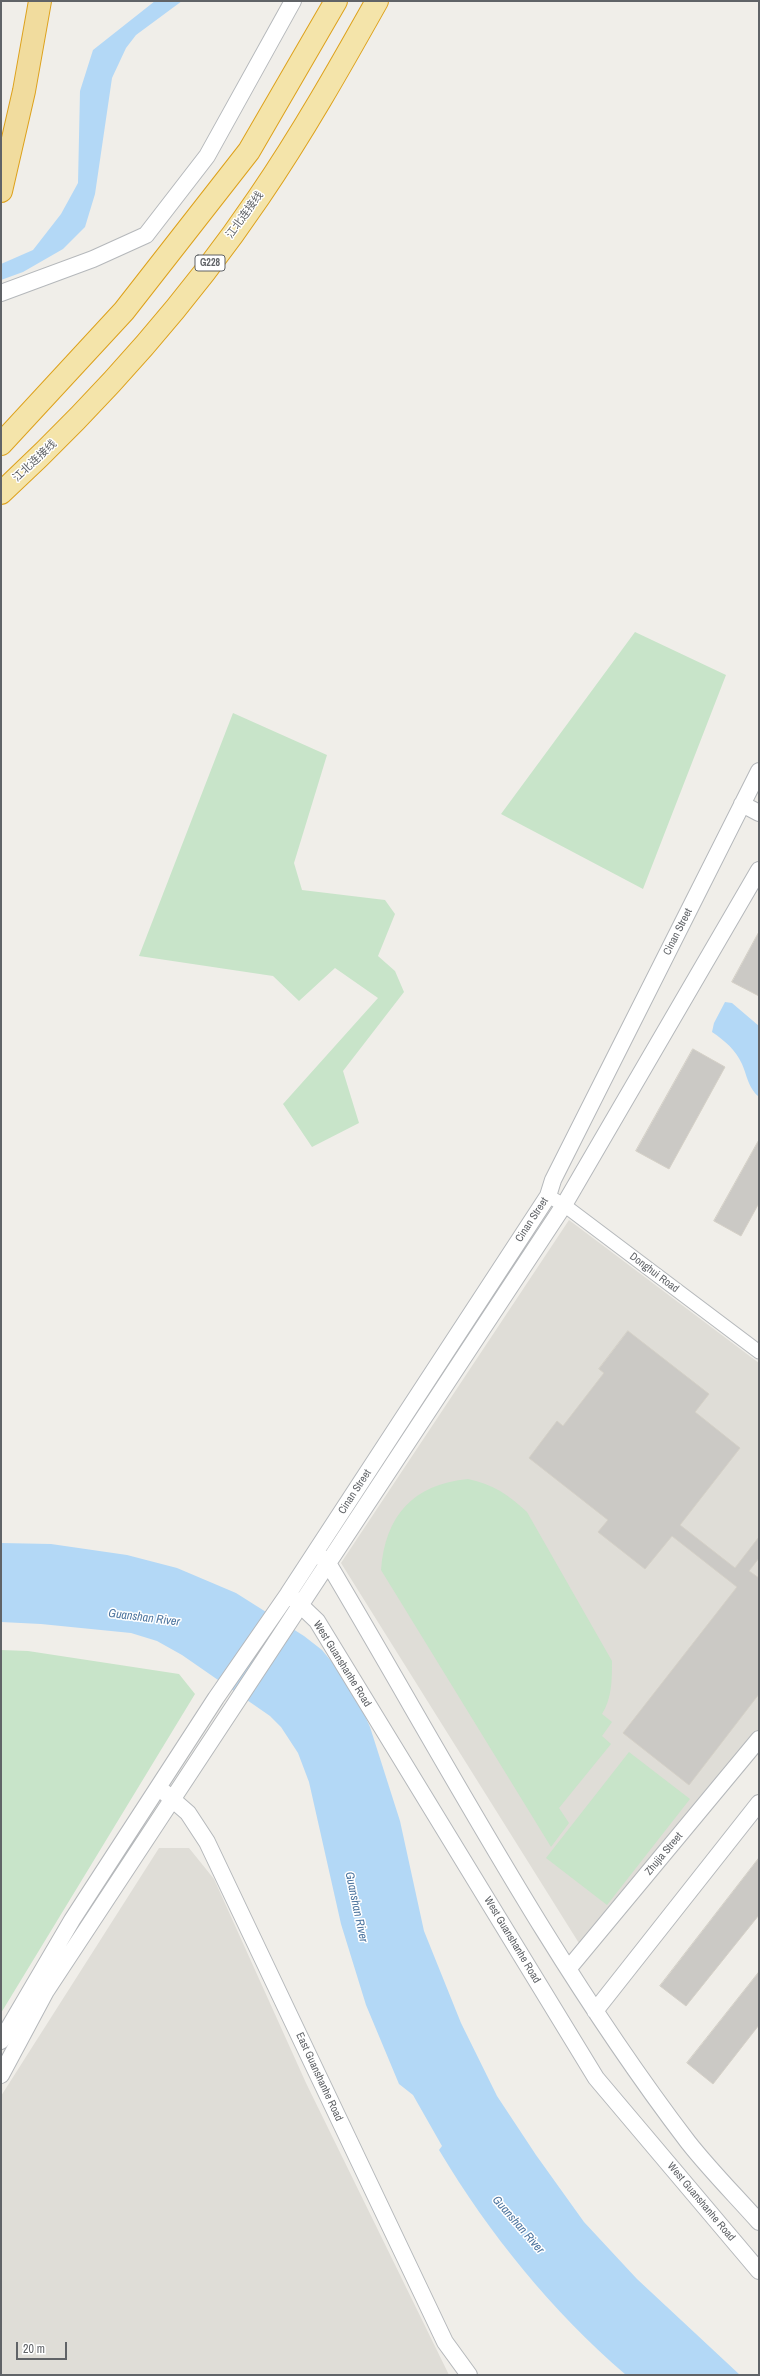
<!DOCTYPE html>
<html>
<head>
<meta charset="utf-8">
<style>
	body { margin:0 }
	#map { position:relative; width:760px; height:2376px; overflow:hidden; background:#f0eee9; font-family:"Archivo Narrow",sans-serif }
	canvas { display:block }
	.frame { position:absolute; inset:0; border:2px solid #606367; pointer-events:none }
	.scale { position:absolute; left:16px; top:2342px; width:51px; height:18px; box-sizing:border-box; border:2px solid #606367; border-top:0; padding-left:5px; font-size:12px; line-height:14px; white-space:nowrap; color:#606367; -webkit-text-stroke:3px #fff; paint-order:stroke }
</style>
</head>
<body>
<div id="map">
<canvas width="760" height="2376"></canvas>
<div class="frame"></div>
<div class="scale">20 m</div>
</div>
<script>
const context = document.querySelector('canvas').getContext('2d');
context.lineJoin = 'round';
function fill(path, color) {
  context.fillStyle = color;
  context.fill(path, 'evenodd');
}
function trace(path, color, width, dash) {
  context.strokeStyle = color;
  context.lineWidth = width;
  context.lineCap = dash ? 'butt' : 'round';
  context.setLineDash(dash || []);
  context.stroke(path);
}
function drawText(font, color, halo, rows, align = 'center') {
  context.font = font + ' "Archivo Narrow","Noto Sans SC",sans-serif';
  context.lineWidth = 3;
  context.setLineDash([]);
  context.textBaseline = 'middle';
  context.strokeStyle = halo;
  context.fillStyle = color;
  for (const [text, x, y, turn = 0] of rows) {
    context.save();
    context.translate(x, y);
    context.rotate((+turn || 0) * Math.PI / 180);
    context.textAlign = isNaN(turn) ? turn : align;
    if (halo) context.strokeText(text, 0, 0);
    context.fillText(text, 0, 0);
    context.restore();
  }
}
fill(new Path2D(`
	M569,1220L759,1363V1729L582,1948L341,1563Z
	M159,1848H189L214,1879L306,2083L449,2375H1V2096Z`), '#dfddd7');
fill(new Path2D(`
	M635,632L726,675L643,889L501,814Z
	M233,713L327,755L294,863L302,890L385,900L395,914L378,956L395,971L404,992L343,1071L359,1123L312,1147L283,1104L378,998L335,968L299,1001L273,976L139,956Z
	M468,1479C493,1484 509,1495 527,1512L612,1661C612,1680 612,1698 602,1714L612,1722L602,1736L611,1744L559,1808L569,1823L551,1847L381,1570C385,1516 413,1484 468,1479Z
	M1,1650L28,1651L179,1674L195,1694L1,2013Z
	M629,1752L690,1799L607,1905L546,1858Z`), '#c8e4c9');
fill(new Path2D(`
	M155,1H182L136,35L126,48L112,78L95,194L85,227L63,249L23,272L1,280V264L33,250L61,214L78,183L80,91L93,50Z
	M725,1002L732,1003L759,1026V1097C748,1088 747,1075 742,1064C735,1049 725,1041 712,1032L714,1023Z
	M1,1543L51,1544L127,1555L177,1568L236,1593L304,1636L322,1650L337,1668L361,1707L370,1727L400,1821L424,1931L461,2023L497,2096L536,2155L584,2222L637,2279L740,2375H626C551,2310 490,2235 439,2150L442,2146L413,2095L399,2084L366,2005L341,1924L309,1782L298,1753L281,1727L270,1716L182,1655L157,1641L131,1633L41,1624L1,1622Z`), '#b3d8f6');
const building = new Path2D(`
	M759,932V996L732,982Z
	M693,1049L725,1067L669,1169L636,1151Z
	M759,1140V1203L741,1236L714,1221Z
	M628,1331L709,1394L695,1412L740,1448L680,1525L735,1568L759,1537V1558L749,1571L759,1578V1694L689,1785L623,1733L737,1587L672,1536L645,1569L598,1532L608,1520L529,1458L557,1421L563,1426L604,1373L599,1369Z
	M759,1858V1915L686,2006L660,1986Z
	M759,1972V2025L713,2084L687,2063Z`);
fill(building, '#cbc9c5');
trace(building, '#d4d0c7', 1);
const minor = new Path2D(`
	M548,1196L564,1205L759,1352`);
const tertiary = new Path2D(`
	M1,293L93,259L146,235L207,156L293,1
	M742,804L759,813
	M321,1557L328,1563C444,1758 550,1961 688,2142C710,2170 736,2196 759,2222
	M294,1599L317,1621L596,2078L759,2271
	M164,1792L188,1813L207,1842L445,2342L469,2375
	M569,1968L759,1739
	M595,2011L759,1803
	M1,2041L72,1920L216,1698L288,1594L548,1196L553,1180L759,771
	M1,2075L46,1991L564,1205L759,870`);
const trunk = new Path2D(`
	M1,444L124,311L249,151L336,1
	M1,493C97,404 186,305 259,197C302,134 340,67 377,1`);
const motorway = new Path2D(`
	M1,191L24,91L40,1`);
trace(minor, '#b5b8bb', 15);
trace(tertiary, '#b5b8bb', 18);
trace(trunk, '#dda11b', 24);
trace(motorway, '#dda11b', 24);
trace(minor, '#fff', 13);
trace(tertiary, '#fff', 16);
trace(trunk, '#f4e4aa', 22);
trace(motorway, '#f1dc9e', 22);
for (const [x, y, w] of [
	[210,263,30]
]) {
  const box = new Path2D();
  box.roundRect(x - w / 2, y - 8, w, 16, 3);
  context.fillStyle = '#fff';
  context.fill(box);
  trace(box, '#606367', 1);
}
drawText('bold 10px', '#606367', null, [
	["G228",210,263]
]);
drawText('11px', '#606367', '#fff', [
	["江北连接线",245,215,-54],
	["江北连接线",35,461,-43],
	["Cinan Street",678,932,-63],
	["Cinan Street",532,1220,-57],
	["Donghui Road",654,1273,37],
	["Cinan Street",355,1492,-57],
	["West Guanshanhe Road",342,1664,58],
	["Zhujia Street",664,1854,-50],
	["West Guanshanhe Road",512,1940,59],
	["East Guanshanhe Road",319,2077,65],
	["West Guanshanhe Road",701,2202,50]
]);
drawText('italic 12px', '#4c749e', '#fff', [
	["Guanshan River",144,1618,7],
	["Guanshan River",356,1907,78],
	["Guanshan River",518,2225,49]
]);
</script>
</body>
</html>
